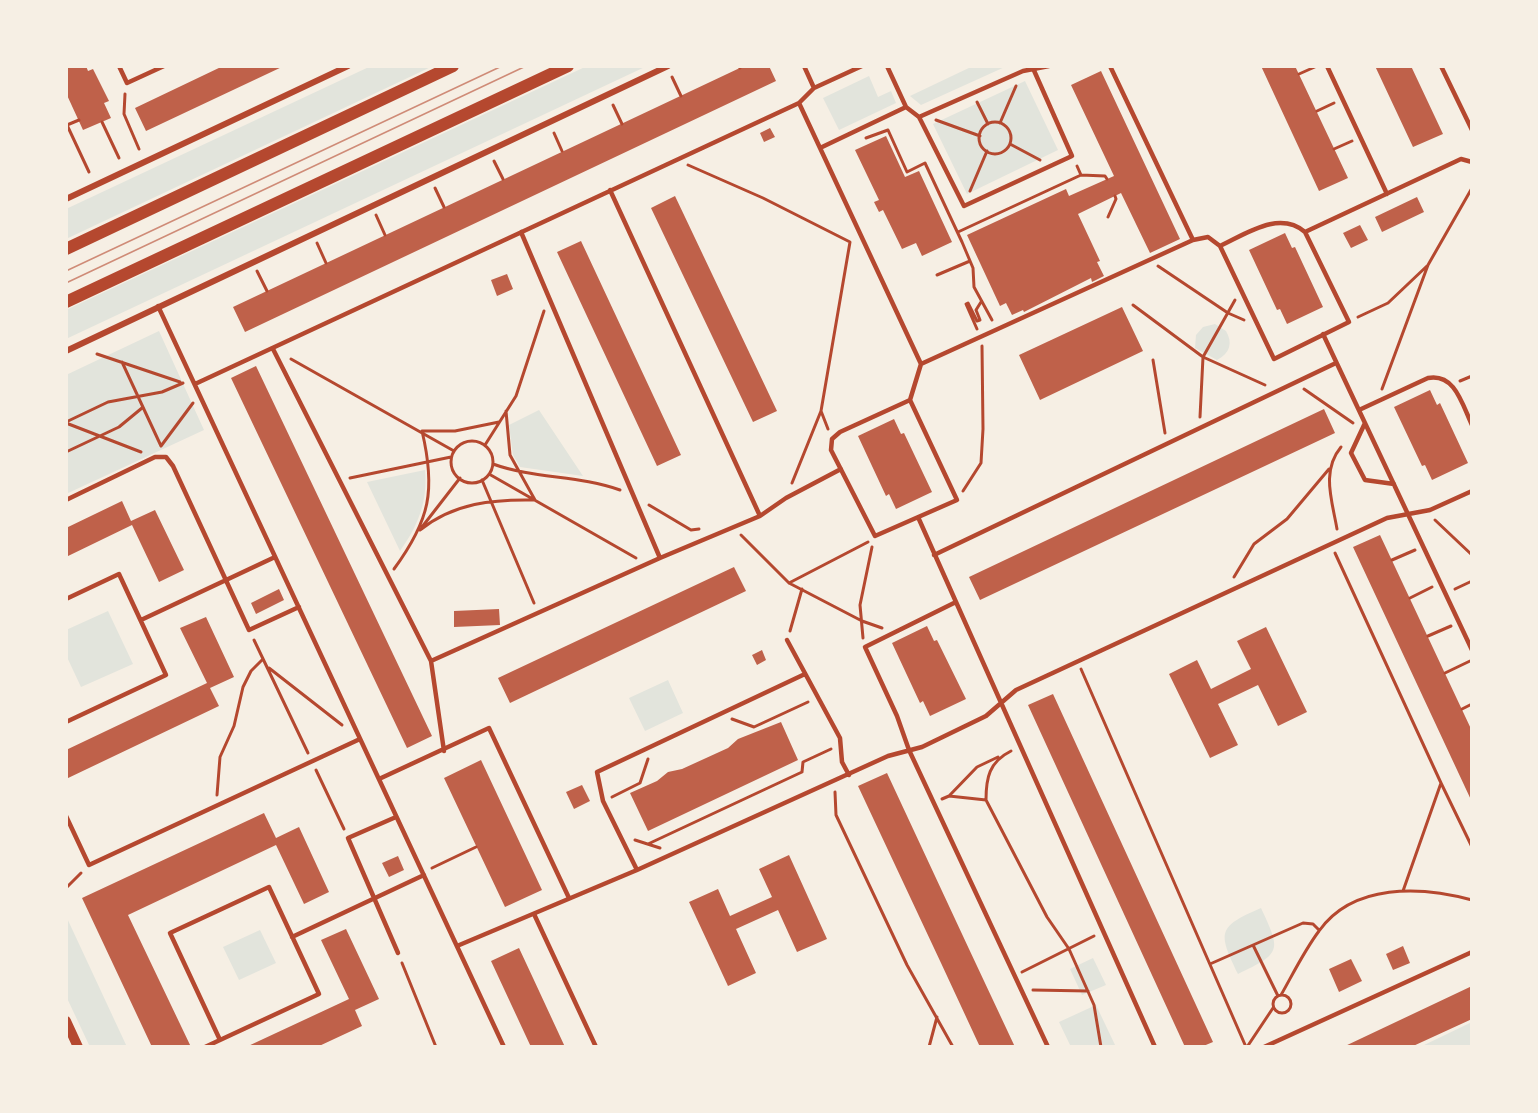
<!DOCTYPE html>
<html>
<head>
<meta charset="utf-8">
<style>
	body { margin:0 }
	#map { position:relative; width:1538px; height:1113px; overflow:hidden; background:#f6efe4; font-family:"PT Sans Narrow",sans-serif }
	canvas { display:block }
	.frame { position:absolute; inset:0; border:68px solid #f6efe4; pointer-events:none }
</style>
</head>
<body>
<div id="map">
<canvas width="1538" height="1113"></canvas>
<div class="frame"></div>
</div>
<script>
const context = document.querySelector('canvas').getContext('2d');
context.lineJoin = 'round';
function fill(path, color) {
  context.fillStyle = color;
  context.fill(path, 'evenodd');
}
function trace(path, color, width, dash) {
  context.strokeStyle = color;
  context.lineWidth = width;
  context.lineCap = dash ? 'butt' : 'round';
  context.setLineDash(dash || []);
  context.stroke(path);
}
fill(new Path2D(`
	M371,66H433L66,239V209Z
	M587,66H647L66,339V310Z
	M973,66H1007L921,105L910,96Z
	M869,76L878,97L891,91L896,103L839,130L823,98Z
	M1025,81L1058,150L967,194L933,124Z
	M1215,324L1226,331C1233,343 1230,353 1217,360L1195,348L1196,335L1203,327Z
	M159,331L204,430L66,494V375Z
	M539,410L583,476L520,467L513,455L509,425Z
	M425,470C428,501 418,526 400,551L367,482Z
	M108,611L133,664L81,687L66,655V630Z
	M668,680L683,713L645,731L629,698Z
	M1261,908C1281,951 1282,953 1238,974C1218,932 1217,927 1261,908Z
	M66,916L127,1047H90L66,996Z
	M260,930L276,963L239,980L223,947Z
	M1093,958L1106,985L1082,995L1070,969Z
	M1096,1005L1116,1047H1071L1059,1022Z
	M1472,1022V1047H1420Z`), '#e2e4dc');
fill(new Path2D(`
	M66,66H86L88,71L93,69L109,101L104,103L111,118L83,130L66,93Z
	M223,66H284L146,131L135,108Z
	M744,66H769L776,81L245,332L233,307Z
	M1261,66H1295L1348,178L1319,191Z
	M1375,66H1411L1443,134L1413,147Z
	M1101,71L1180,239L1150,253L1121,193L1078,214L1100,261L1097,262L1104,276L1092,282L1091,278L1024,312L1023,310L1012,315L1006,303L1000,306L967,235L1066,189L1069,196L1114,176L1071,85Z
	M770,128L775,137L764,142L760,133Z
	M886,136L905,177L919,171L952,242L922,256L916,243L902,249L883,210L879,212L874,202L879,200L855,150Z
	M675,196L777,411L753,422L651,208Z
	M1417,197L1424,212L1382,232L1375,217Z
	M1360,225L1368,240L1351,248L1343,233Z
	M1285,233L1292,248L1295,247L1323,307L1287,324L1280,309L1277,310L1249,250Z
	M581,241L681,455L657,466L557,252Z
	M507,274L513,289L497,296L491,280Z
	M1122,307L1143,351L1040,400L1019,355Z
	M256,366L432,736L407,748L231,378Z
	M1430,390L1437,405L1440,403L1468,463L1432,480L1425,465L1422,466L1394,407Z
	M1324,409L1335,433L980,600L969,577Z
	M894,419L901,434L904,433L932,492L896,509L889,494L886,496L858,436Z
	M122,501L131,521L155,510L184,570L159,582L132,525L66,557V528Z
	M1380,535L1472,731V802L1353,547Z
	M734,567L746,591L510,703L498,678Z
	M279,589L284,600L256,614L251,603Z
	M499,609L500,625L454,627V611Z
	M206,617L234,677L210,688L219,706L66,779V750L207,683L180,628Z
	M927,626L934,641L937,640L966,699L930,716L923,701L920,703L892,643Z
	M1266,627L1307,712L1278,726L1258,685L1218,704L1238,745L1210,758L1169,674L1197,660L1211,689L1251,669L1237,641Z
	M762,650L766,660L757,665L752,655Z
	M1053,694L1213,1042L1201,1047H1185L1028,705Z
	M781,722L798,760L648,831L630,793L657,781L668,772L682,769L728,748L738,739Z
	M481,760L542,890L505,907L444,778Z
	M887,773L969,949L1015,1047H980L941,963L858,786Z
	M582,785L590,801L574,809L566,792Z
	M264,813L276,838L299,827L329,892L304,904L276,845L128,915L191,1047H152L82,898Z
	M789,855L827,939L797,952L778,910L736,929L756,973L728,986L689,902L718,889L730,916L772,897L759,869Z
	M398,856L404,870L389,877L382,863Z
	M346,929L379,999L355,1010L362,1026L317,1047H246L349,999L321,940Z
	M1403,946L1410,963L1393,970L1386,954Z
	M519,948L533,978L565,1047H531L491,961Z
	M1351,959L1362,981L1339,992L1329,969Z
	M1472,986V1019L1411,1047H1343Z`), '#bf614a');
trace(new Path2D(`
	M739,66L740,68
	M1299,74L1317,66
	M672,77L681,96
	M125,94L124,114L139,149
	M977,102L988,124
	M613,105L622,124
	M1317,111L1334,103
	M79,120L67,125L89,172
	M936,120L980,136
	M102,122L119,158
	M979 138a16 16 0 1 1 32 0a16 16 0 1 1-32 0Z
	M1000,123L1016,86
	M554,133L562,151
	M866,138L888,130L907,172L925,163L962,242L973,268L974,287L992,320
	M1010,144L1040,160
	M1334,149L1352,141
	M494,161L503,179
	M688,165L763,198L850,242L821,411L792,483
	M1077,166L1081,175L1105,176L1107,179
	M435,188L444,207
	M970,191L987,151
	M376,215L385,235
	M1108,217L1116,199L1115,196
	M958,232L1081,175
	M317,243L326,263
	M1158,266L1228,313L1244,320
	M257,271L267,291
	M937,275L970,261
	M1133,305L1203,357L1265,385
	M1358,317L1388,303L1427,266
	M977,329L966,304L968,303L977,321L980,320L976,310L981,302
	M97,354L180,382
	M291,359L454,451
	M1153,360L1165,433
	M122,362L161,446
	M1460,381L1472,376
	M1304,389L1353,423
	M1382,389L1428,265L1472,188
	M821,411L828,429
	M1200,417L1203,357L1235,300
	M66,422L108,402L162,392L183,383
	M66,423L141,452
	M451 462a21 21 0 1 1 42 0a21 21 0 1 1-42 0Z
	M485,445L516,396L544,311
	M161,446L193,403
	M66,452L119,427L142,408
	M493,464C534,479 579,475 620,490
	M489,474L636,558
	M350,478L451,457
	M482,480L534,603
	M963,491L981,463L983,429L982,346
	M649,505L691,530L699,529
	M1435,520L1472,555
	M422,527L460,478
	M1337,529C1332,500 1321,471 1341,447
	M420,530C454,503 493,499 535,500L510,455L506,411
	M741,535L789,583L862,621L882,628
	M1335,553L1441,783L1403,891
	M1392,560L1415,550
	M394,569C430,520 436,490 422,431H455L499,422
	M1234,577L1254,544L1287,519L1329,469
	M789,583L868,542
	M1455,589L1472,581
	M1410,598L1432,587
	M790,631L802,589
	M1428,636L1451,626
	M863,638L860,605L872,547
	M254,640L308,753
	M269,668L342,725
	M1081,669L1246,1047
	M1445,673L1470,661
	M1462,709L1472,704
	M732,719L754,727L808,702
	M1011,751C989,762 986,778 986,800L1047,917L1069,949L1094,1005L1101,1047
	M316,770L344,829
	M1441,783L1472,847
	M835,792L836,815L907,965L953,1047
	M217,795L220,757L234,726L243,687L251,671L263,659
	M949,796L986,800
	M612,797L640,783L648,759
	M942,799L949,796L977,767L998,757
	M635,840L660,848
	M648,844L802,772L803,762L831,749
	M432,868L476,847
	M66,888L81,873
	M1253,945L1278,996
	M402,963L436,1047
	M1210,964L1303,923L1313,924L1319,930
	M1022,972L1094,936
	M1033,990L1088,991
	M1281,995C1293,974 1304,951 1319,931C1353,883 1421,886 1472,900
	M1273 1004a9 9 0 1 1 18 0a9 9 0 1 1-18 0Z
	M929,1047L937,1017
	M1247,1047L1273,1008`), '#b5482f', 3);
trace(new Path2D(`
	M119,66L127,83L164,66
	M804,66L814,88
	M887,66L906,107L919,117L964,206L1072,156L1032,66
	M1110,66L1193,240L1208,237L1220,246L1274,359L1349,322L1305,232C1279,210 1246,234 1220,246
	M1327,66L1387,194
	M1441,66L1472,130
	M799,103L921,364
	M919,117L1023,71L1049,66
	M820,148L906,107
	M610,190L760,516
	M521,232L660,558
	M1305,232L1461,159L1472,162
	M158,306L504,1047
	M1323,334L1472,650
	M273,349L431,661L444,751
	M195,384L799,103L814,88L862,66
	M910,400L957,500L875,536L831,450L832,439L840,432L910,400L921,364L1193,240
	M1359,410L1428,378C1455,373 1462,404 1472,425
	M1365,423L1351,453L1365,480L1394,484
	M66,500L155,457H166L173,466L249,630L299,607
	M918,517L1155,1047
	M934,555L1336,363
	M66,599L119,574L166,675L66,722
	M956,602L865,647L897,716L909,750L1048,1047
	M141,620L275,557
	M787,640L840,738L842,762L849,775
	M431,661L660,558L760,516L786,498L841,469
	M379,779L489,728L569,898
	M66,816L89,865L360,739
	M396,817L348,838L398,953
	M637,870L603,801L597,772L805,674
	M269,887L319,994L220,1040L170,933Z
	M534,914L596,1047
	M292,937L424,875
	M457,946L637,870L888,756L922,747L986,716L1016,690L1387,518L1430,510L1472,491
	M205,1047L220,1040
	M1264,1047L1472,952`), '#b5482f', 4.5);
trace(new Path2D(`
	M66,199L348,66
	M66,351L668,66`), '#b5482f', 6);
trace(new Path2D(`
	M66,1021L78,1047`), '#b5482f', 10);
trace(new Path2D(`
	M66,249L453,66
	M66,302L568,66`), '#b5482f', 12);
trace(new Path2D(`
	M66,271L502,66
	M66,283L526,66`), '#cf8b77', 1.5);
</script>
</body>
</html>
